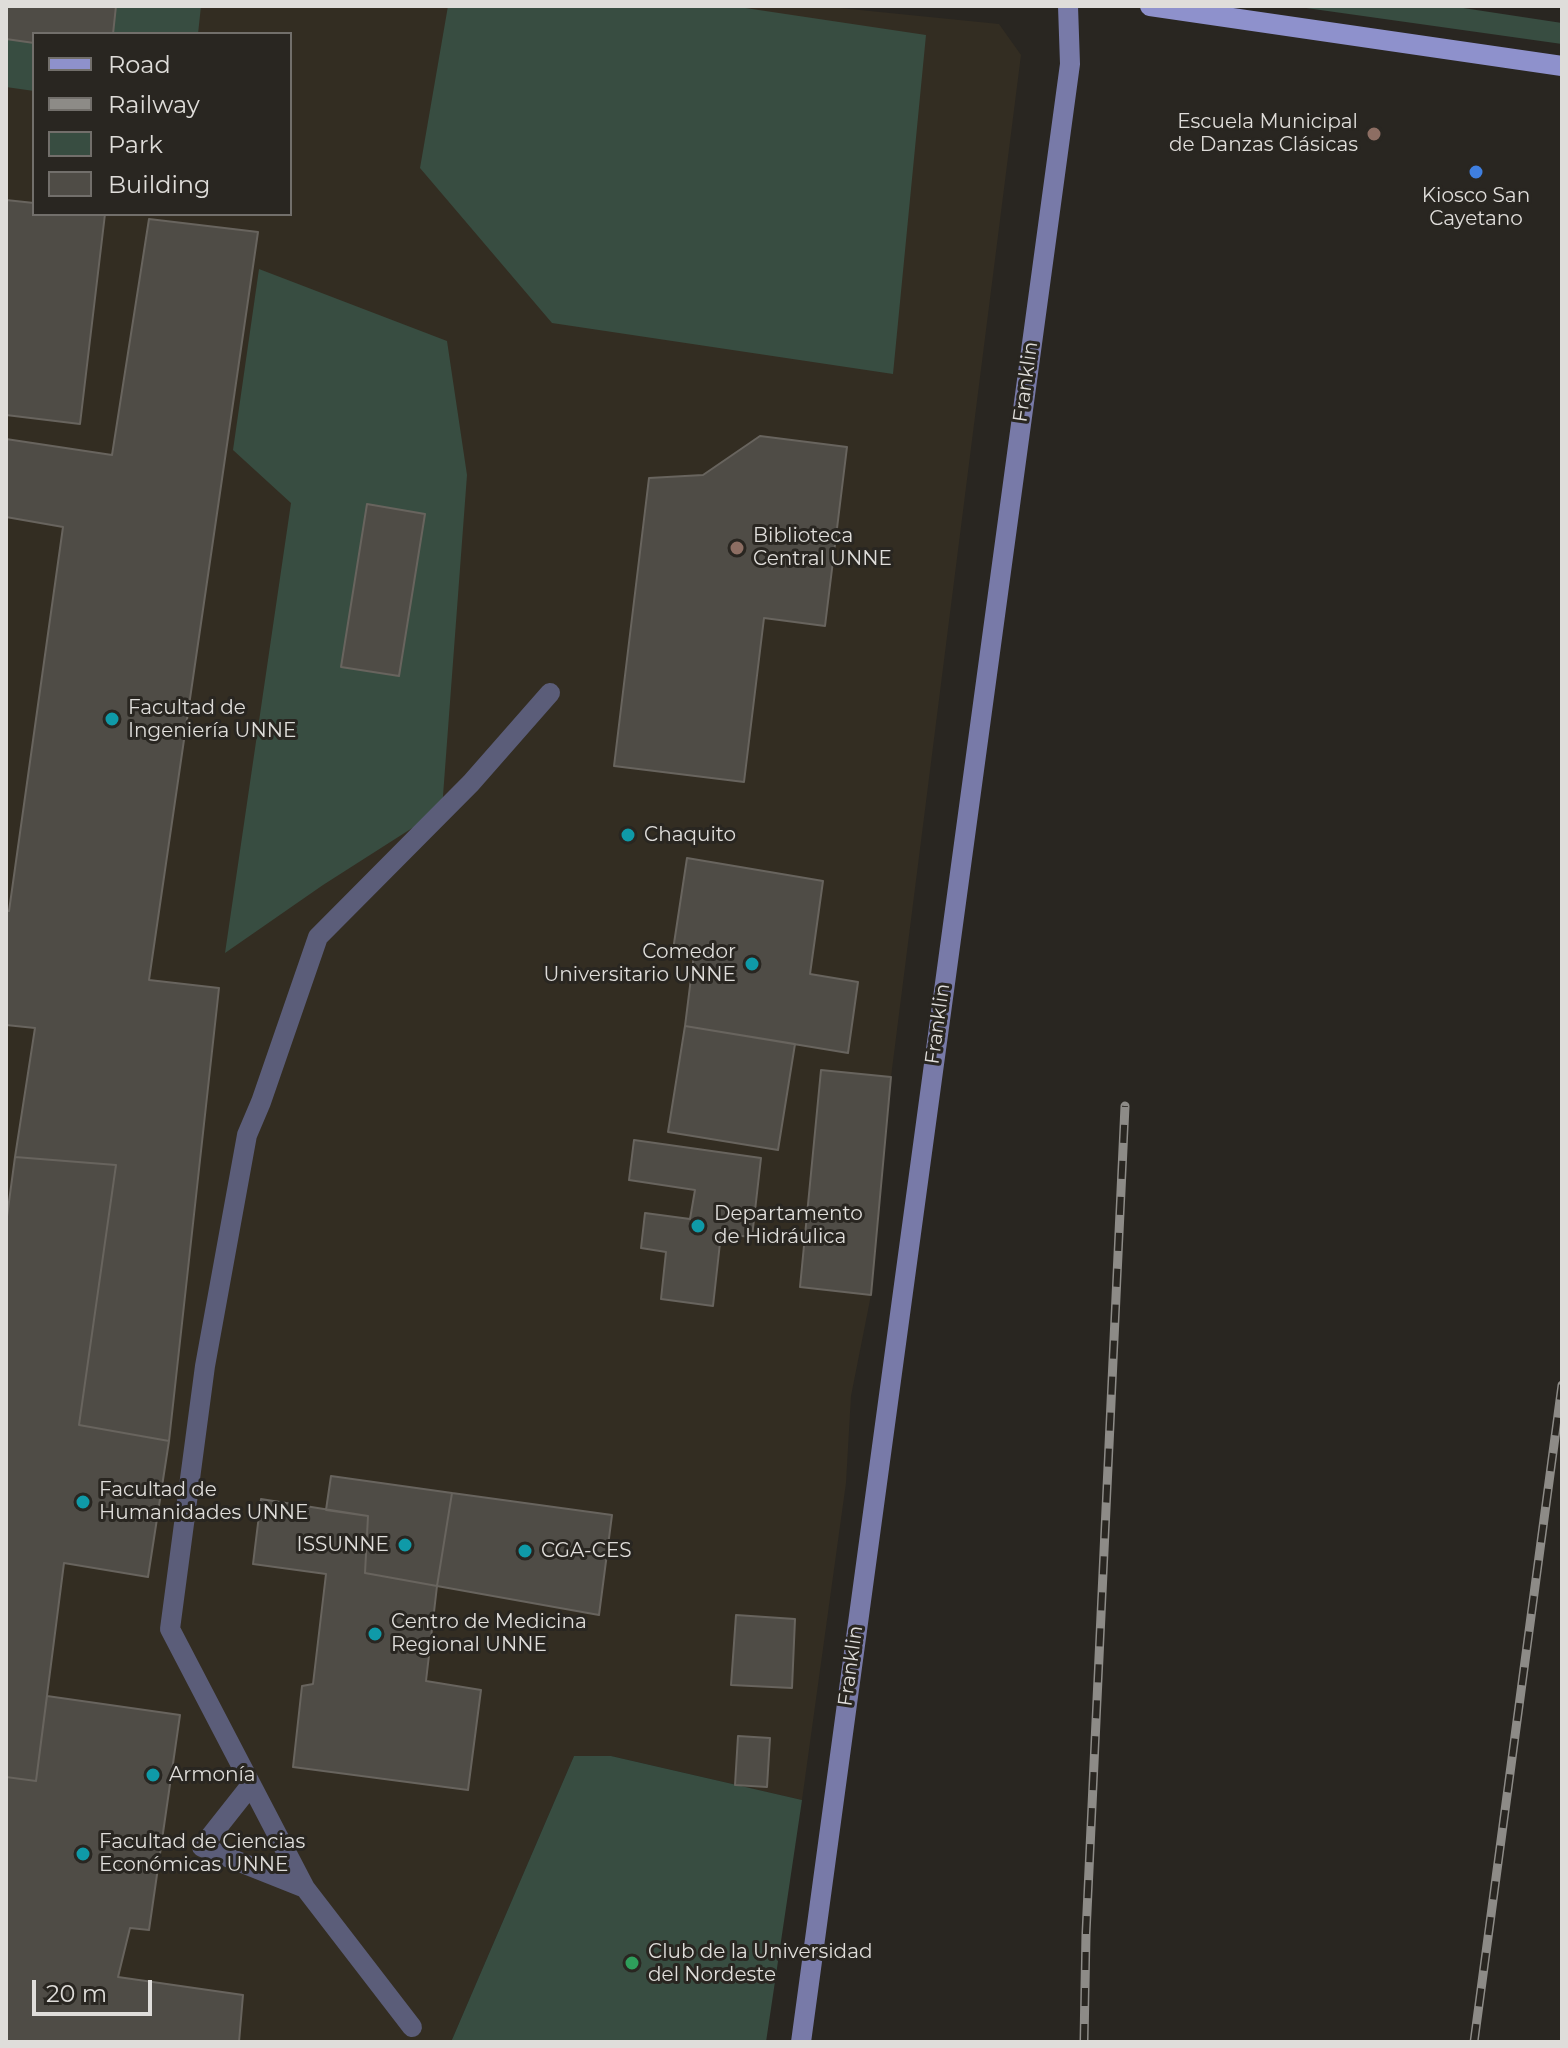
<!DOCTYPE html>
<html>
<head>
<meta charset="utf-8">
<style>
	body { margin:0 }
	#map { position:relative; width:1568px; height:2048px; overflow:hidden; background:#292621; font-family:Montserrat,sans-serif }
	canvas { display:block }
	.frame { position:absolute; inset:0; border:8px solid #dfddda; pointer-events:none }
	.legend { position:absolute; left:32px; top:32px; width:260px; height:184px; box-sizing:border-box; background:#292621; border:2px solid #726f6b; margin:0; padding:10px 14px; list-style:none; font-size:24px; color:#dfddda }
	.legend li { display:flex; align-items:center; gap:16px; height:40px }
	.legend b { width:40px; border:2px solid #726f6b }
	.scale { position:absolute; left:32px; top:1980px; width:120px; height:36px; box-sizing:border-box; border:4px solid #dfddda; border-top:0; padding-left:10px; font-size:24px; line-height:28px; white-space:nowrap; color:#dfddda; -webkit-text-stroke:6px #292621; paint-order:stroke }
</style>
</head>
<body>
<div id="map">
<canvas width="1568" height="2048"></canvas>
<div class="frame"></div>
<ul class="legend">
<li><b style="height:10px;background:#8e91cc"></b>Road</li>
<li><b style="height:10px;background:#8d8b87"></b>Railway</li>
<li><b style="height:22px;background:#384d41"></b>Park</li>
<li><b style="height:22px;background:#4f4c46"></b>Building</li>
</ul>
<div class="scale">20 m</div>
</div>
<script>
const context = document.querySelector('canvas').getContext('2d');
context.lineJoin = 'round';
function fill(path, color) {
  context.fillStyle = color;
  context.fill(path, 'evenodd');
}
function trace(path, color, width, dash) {
  context.strokeStyle = color;
  context.lineWidth = width;
  context.lineCap = dash ? 'butt' : 'round';
  context.setLineDash(dash || []);
  context.stroke(path);
}
function drawText(font, color, halo, rows, align = 'center') {
  context.font = font + ' Montserrat,sans-serif';
  context.lineWidth = 6;
  context.setLineDash([]);
  context.textBaseline = 'middle';
  context.strokeStyle = halo;
  context.fillStyle = color;
  for (const [text, x, y, turn = 0] of rows) {
    context.save();
    context.translate(x, y);
    context.rotate((+turn || 0) * Math.PI / 180);
    context.textAlign = isNaN(turn) ? turn : align;
    if (halo) context.strokeText(text, 0, 0);
    context.fillText(text, 0, 0);
    context.restore();
  }
}
fill(new Path2D(`
	M6,6H820L999,24L1021,55L891,1077L871,1295L851,1396L846,1483L802,1800L611,1756H574L451,2042H6ZM34,34H290V214H34Z`), '#332d22');
fill(new Path2D(`
	M6,6H201L198,34H34V91L6,87Z
	M448,6H732L926,35L893,374L552,323L420,168Z
	M1292,6H1450L1562,23V44Z
	M259,269L447,341L467,475L442,809L323,885L225,953L291,503L233,450Z
	M574,1756H611L802,1800L766,2042H451Z`), '#384d41');
const building = new Path2D(`
	M6,6H116L113,34H34V43L6,39Z
	M6,200L34,203V214H105L80,424L6,415Z
	M149,219L258,232L149,980L219,988L169,1441L79,1425L116,1165L15,1157L35,1028L6,1025V911H9L63,527L6,517V439L112,455Z
	M760,436L847,447L825,626L764,618L744,782L614,766L649,478L703,475Z
	M367,504L425,514L399,676L341,667Z
	M687,858L823,881L810,974L858,982L848,1053L685,1026L694,954L673,950Z
	M685,1026L795,1044L778,1150L668,1132Z
	M821,1070L891,1077L871,1295L800,1287Z
	M634,1140L761,1158L752,1237L721,1234L713,1306L661,1299L666,1252L641,1248L645,1213L690,1219L695,1190L629,1180Z
	M15,1157L116,1165L79,1425L169,1441L148,1577L64,1563L36,1781L6,1777V1224Z
	M331,1476L452,1493L437,1586L365,1573L368,1516L326,1510Z
	M452,1493L612,1515L599,1615L437,1586Z
	M261,1499L368,1516L365,1573L437,1586L426,1681L481,1690L468,1790L293,1767L302,1686L313,1684L326,1574L253,1564Z
	M736,1615L795,1619L792,1688L731,1685Z
	M47,1696L180,1715L149,1930L130,1928L118,1977L243,1995L239,2042H6V1777L36,1781Z
	M738,1736L770,1738L767,1787L735,1785Z`);
fill(building, '#4f4c46');
trace(building, '#68645e', 2);
trace(new Path2D(`
	M251,1785L202,1847L305,1888
	M412,2027L305,1888L170,1629L205,1366L247,1135L261,1102L318,937L471,783L550,693`), '#5b5d79', 20);
trace(new Path2D(`
	M801,2042L1070,64L1068,6`), '#787aa8', 20);
trace(new Path2D(`
	M1150,6L1562,66`), '#8e91cc', 20);
const rail = new Path2D(`
	M1084,2042L1086,1933L1125,1106
	M1474,2042L1562,1385`);
trace(rail, '#8d8b87', 9);
trace(rail, '#292621', 6, [18]);
for (const [x, y, r, color] of [
	[1374,134,8,"#8d6e63"],
	[1476,172,8,"#3f7fe0"],
	[737,548,8,"#8d6e63"],
	[112,719,8,"#0f9aa8"],
	[628,835,8,"#0f9aa8"],
	[752,964,8,"#0f9aa8"],
	[698,1226,8,"#0f9aa8"],
	[83,1502,8,"#0f9aa8"],
	[405,1545,8,"#0f9aa8"],
	[525,1551,8,"#0f9aa8"],
	[375,1634,8,"#0f9aa8"],
	[153,1775,8,"#0f9aa8"],
	[83,1854,8,"#0f9aa8"],
	[632,1963,8,"#2e9e5b"]
]) {
  const dot = new Path2D();
  dot.arc(x, y, r, 0, 2 * Math.PI);
  context.fillStyle = color;
  context.fill(dot);
  trace(dot, '#292621', 3);
}
drawText('20px', '#dfddda', '#292621', [
	["Escuela Municipal",1358,122,"right"],
	["de Danzas Clásicas",1358,145,"right"],
	["Kiosco San",1476,196,"center"],
	["Cayetano",1476,219,"center"],
	["Biblioteca",753,536],
	["Central UNNE",753,559],
	["Facultad de",128,708],
	["Ingeniería UNNE",128,731],
	["Chaquito",644,835],
	["Comedor",736,952,"right"],
	["Universitario UNNE",736,975,"right"],
	["Departamento",714,1214],
	["de Hidráulica",714,1237],
	["Facultad de",99,1490],
	["Humanidades UNNE",99,1513],
	["ISSUNNE",389,1545,"right"],
	["CGA-CES",541,1551],
	["Centro de Medicina",391,1622],
	["Regional UNNE",391,1645],
	["Armonía",169,1775],
	["Facultad de Ciencias",99,1842],
	["Económicas UNNE",99,1865],
	["Club de la Universidad",648,1952],
	["del Nordeste",648,1975]
], 'left');
drawText('20px', '#dfddda', '#292621', [
	["Franklin",1026,382,-82],
	["Franklin",938,1024,-82],
	["Franklin",851,1666,-82]
]);
</script>
</body>
</html>
